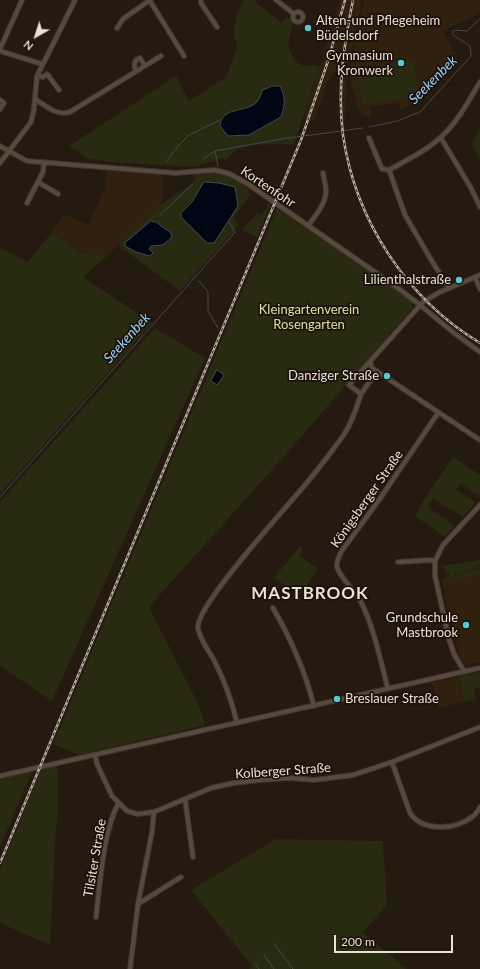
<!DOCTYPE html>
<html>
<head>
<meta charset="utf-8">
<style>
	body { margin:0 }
	#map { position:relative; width:480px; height:969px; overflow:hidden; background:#251a0f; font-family:Lato,sans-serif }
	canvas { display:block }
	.north { position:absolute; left:16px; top:16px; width:40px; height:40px; -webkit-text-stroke:3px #1c1107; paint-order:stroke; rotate:219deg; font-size:11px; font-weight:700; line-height:16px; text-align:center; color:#e8e0d9 }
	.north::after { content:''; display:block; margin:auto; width:14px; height:18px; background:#e8e0d9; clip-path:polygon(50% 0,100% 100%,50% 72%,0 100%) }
	.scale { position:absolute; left:334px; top:935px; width:119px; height:18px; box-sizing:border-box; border:2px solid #e8e0d9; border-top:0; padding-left:5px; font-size:12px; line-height:14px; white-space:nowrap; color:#e8e0d9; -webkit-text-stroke:3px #1c1107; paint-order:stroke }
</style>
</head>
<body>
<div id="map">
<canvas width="480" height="969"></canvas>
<div class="north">N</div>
<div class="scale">200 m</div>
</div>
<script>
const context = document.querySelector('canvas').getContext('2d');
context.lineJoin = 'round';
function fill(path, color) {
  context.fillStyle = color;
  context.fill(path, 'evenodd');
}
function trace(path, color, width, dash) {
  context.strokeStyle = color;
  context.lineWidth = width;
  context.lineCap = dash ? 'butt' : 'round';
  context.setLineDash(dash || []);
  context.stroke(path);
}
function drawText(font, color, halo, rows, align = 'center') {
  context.font = font + ' Lato,sans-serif';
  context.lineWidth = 3.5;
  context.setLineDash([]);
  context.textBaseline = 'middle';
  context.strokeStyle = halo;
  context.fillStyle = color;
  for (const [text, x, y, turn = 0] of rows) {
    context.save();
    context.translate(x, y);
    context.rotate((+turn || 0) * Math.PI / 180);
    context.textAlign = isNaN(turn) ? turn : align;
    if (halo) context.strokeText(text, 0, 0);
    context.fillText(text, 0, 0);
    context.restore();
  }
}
fill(new Path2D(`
	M340,0H362L347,71L344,136H342L338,71L332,74L327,84L314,122L304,117Z
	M364,0H480V12L468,19L443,31L457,56L422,97L401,110L398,103L370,107L371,116H364L358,108L351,85L350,71Z
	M107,166L163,170L162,204L107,256L79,253L52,232L65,214L89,225L105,188Z
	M480,565V662L466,665L459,655L441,579Z
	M460,676L464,702L438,708L432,683Z`), '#302010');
fill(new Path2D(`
	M243,0H256V3L282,23L287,16L293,23L288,44L290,51L296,62L304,66H320L294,144C281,145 252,143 241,148C235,150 231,155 226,160L222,158L195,167L123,163L88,159L69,146L176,76L189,101L223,79L228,73L237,46L234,34L236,17Z
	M413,60L420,95L363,105L357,70Z
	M480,130V160L471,144Z
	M215,172C225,174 238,177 246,185C248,187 249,192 250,195L233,218L239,225L180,291L118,245L162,204L193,183L196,174ZM199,189L238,206L214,243L181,213L193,202ZM125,243L163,245L151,246L149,249L150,251Z
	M269,203L271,204L257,237L242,230L257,213L262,216Z
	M277,208L409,297L413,307L295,444L149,607L200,708L205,725L79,755L53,744Z
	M52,232L79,253L107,256L83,277L152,323L0,494V248L28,262Z
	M155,328L205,358L52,701L0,666V502Z
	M453,457L480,475V489L479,490L480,491V497L460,483L456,490L476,502L463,517L433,499L428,507L454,526L445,537L415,516L423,501Z
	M300,546L303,548L299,555L318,569L299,595L274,578Z
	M480,560L479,565L451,577L442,566Z
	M480,570V574L444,582L443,580L459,577L458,575Z
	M480,672V687L474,689L476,699L464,702L460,676Z
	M57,766L58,811L55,843L50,945L0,923V870L41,769Z
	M34,768L29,779L0,847V776Z
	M276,839L383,841L387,905L363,932L406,969H249L252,966L191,890Z`), '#282a12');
const water = new Path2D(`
	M272,86H280C286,98 285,105 281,117L249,135L228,136L220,126C222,106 245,113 256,103C259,100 261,95 262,91Z
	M204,182L219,183L235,187L238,206L214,243H207L181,217V213L192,202Z
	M151,221L156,222L171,233L172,237L163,245L151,246L149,249L153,253L150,256L136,252L125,246V243Z
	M217,370L224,375L217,385L211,381Z`);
fill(water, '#000613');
trace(water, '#46474e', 1);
trace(new Path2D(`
	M369,127L397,121L420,112L471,56L470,46L453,35V31L456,30L467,31L480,19
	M203,159L215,151
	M166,162L178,146L189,135L220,120
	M218,166L215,151L281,139L363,128
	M160,215L194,183
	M199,281L208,292V311L218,328
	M0,497L235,232L229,222
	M274,944L293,969
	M264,955L274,969
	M255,963L259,969`), '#46474e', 1);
const minor = new Path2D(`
	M201,0V3L217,27
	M276,0L294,14
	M150,1L184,56
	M293 17a5 5 0 1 1 10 0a5 5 0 1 1-10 0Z
	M117,28L123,19L150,0
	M0,49L22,0
	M0,51L42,64
	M136,71C134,66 133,60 140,58L145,66
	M37,76L43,77L47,74L59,90
	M35,99C46,106 56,116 70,112L161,56
	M0,100L4,103L0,109
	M369,138L382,169L389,170C407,160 426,151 441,137C458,122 468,101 480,82
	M441,138L471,188L480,207
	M0,146L27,161L175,173L215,170L230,174L248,184L395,286L420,305L454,333L480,352
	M0,163L31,122L34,109L37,76L75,0
	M389,170L405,215L433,263L449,288
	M38,182L58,194
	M27,203L43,172L44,163
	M308,226C315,216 325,205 326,192C326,186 324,179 323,173
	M475,277L480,289
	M370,362L372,368L480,440
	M377,371L361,394L349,385L423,302L440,292L480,275
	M398,562L430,560L435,561
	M273,608C291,639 305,671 314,706
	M464,671L454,654L449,639L435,576V561L443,545L480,505
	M388,689C380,659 374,627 360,600C354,589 340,578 337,567C336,562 339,557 341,552L379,500L438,413
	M237,723C232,701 224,680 214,660C209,652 199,637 198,628C195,608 276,519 292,500C310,480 327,458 343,436C352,423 356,409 361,394
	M95,755L97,764L112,796L127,811L137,814L154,812L211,788L234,783L260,780L290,778L314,780L353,775L392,762L480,727
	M392,762L410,813C423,832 455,830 472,817C475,815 478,811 480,807
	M0,776L480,668
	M185,799L193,857
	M138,904L181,877
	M96,917C100,883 103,833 118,804
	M130,969L138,904L152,832L154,812`);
trace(minor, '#3e3530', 6);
trace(minor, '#574a3d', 4);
const rail = new Path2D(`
	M353,0C344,44 337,90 343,135C355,220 407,299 480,343
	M0,863L301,140L328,61L345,0`);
trace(rail, '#b5aca4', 2.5);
trace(rail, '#1c1107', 1, [3]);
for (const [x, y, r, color] of [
	[308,28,4,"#52ccd0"],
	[401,63,4,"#52ccd0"],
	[459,280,4,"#52ccd0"],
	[387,376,4,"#52ccd0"],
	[466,625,4,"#52ccd0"],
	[337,699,4,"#52ccd0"]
]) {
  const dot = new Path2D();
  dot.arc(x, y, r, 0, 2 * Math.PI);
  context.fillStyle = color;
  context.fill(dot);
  trace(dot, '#1c1107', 1.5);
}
drawText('13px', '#e8e0d9', '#1c1107', [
	["Alten-und Pflegeheim",316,21,"left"],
	["Büdelsdorf",316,36,"left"],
	["Gymnasium",393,56],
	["Kronwerk",393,71],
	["Lilienthalstraße",451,280],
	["Danziger Straße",379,376],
	["Grundschule",458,618],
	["Mastbrook",458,633],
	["Breslauer Straße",345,699,"left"]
], 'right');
drawText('13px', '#e8e0d9', '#1c1107', [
	["Kortenfohr",268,187,34],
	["Königsberger Straße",367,499,-55],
	["Kolberger Straße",283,771,-4],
	["Tilsiter Straße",95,858,-80]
]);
drawText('13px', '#dce2a0', '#1c1107', [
	["Kleingartenverein",309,310],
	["Rosengarten",309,325]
]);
drawText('italic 14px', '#94d4fc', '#1c1107', [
	["Seekenbek",433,80,-45],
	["Seekenbek",127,338,-48]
]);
context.letterSpacing = '1px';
drawText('bold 17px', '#e8e0d9', '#1c1107', [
	["MASTBROOK",310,594]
]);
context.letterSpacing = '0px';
</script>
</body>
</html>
